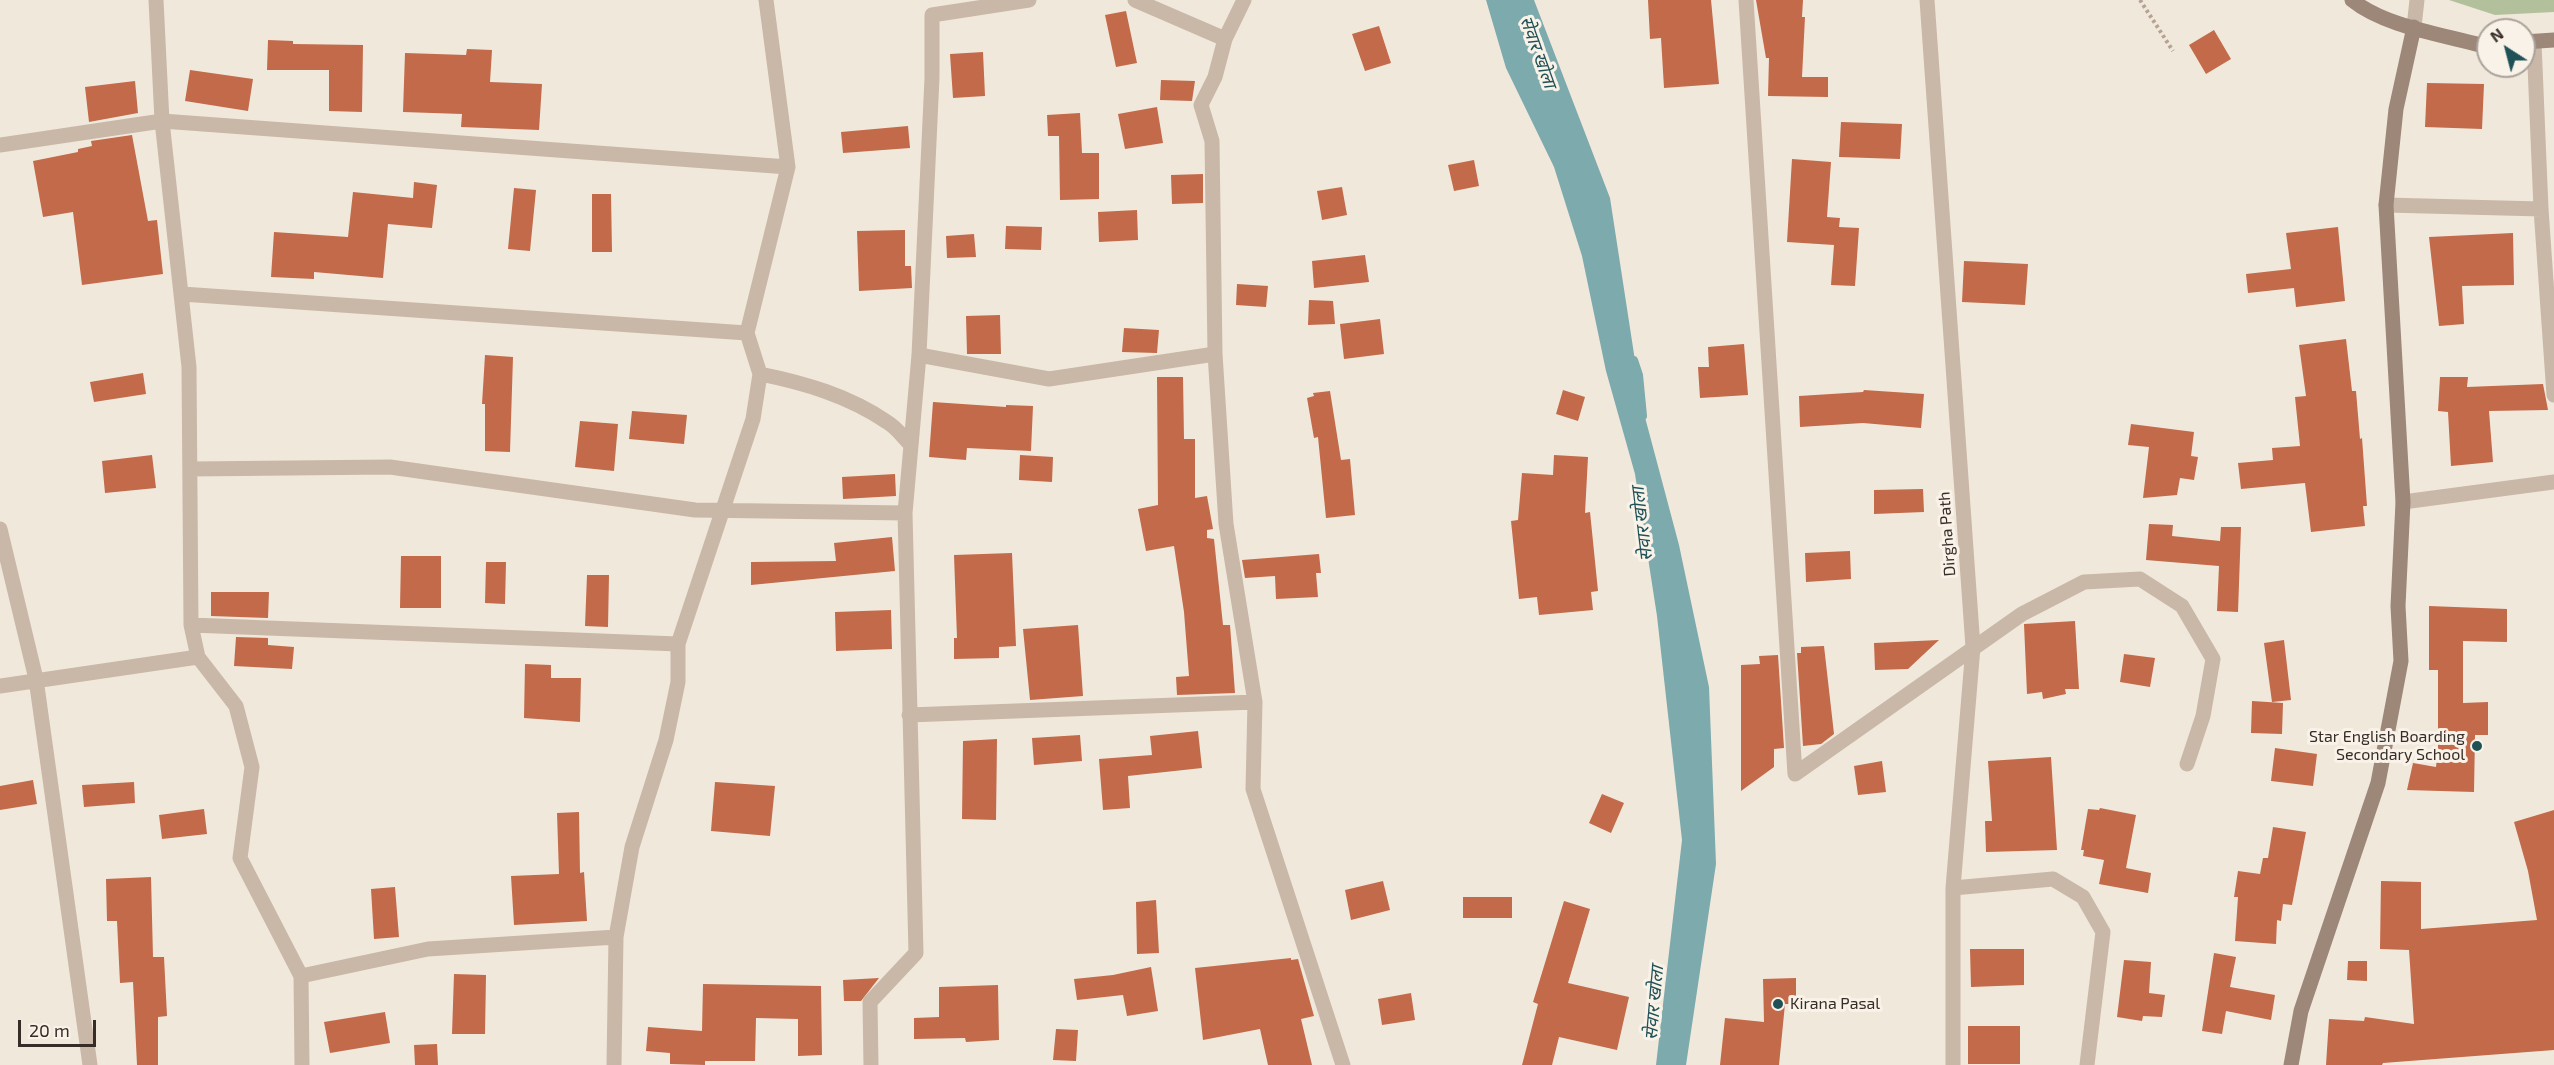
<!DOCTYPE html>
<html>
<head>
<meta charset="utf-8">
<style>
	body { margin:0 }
	#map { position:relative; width:2554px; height:1065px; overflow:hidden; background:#f1e8dc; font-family:"Exo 2",sans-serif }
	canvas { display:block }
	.north { position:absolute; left:2476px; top:18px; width:60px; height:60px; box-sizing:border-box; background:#f9f2e8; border:2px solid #aba39b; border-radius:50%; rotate:324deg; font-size:16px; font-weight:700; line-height:24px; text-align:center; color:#362d28 }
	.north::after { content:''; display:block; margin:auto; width:21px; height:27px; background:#1f5156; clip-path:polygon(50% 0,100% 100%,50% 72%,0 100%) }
	.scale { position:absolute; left:18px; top:1020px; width:78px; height:27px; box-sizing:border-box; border:3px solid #362d28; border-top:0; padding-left:8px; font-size:18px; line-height:21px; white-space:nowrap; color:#362d28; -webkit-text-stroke:4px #f9f2e8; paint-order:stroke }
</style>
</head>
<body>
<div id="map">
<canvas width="2554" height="1065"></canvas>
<div class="north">N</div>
<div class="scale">20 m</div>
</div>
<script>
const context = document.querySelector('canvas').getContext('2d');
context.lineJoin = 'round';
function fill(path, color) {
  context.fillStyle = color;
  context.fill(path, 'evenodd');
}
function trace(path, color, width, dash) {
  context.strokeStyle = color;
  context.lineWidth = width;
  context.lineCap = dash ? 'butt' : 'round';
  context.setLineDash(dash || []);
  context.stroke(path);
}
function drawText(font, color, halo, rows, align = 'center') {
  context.font = font + ' "Exo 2","Noto Sans Devanagari",sans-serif';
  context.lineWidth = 6;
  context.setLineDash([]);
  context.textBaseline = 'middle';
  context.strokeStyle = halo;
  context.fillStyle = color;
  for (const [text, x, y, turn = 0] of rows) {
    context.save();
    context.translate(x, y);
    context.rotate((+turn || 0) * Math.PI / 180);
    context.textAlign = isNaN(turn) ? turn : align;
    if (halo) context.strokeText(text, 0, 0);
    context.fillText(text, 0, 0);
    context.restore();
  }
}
fill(new Path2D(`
	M2449,0H2554V12L2495,15Z`), '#b3c09c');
fill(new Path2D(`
	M1486,0H1534L1610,198L1642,406L1679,545L1709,687L1716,864L1686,1065H1656L1682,840L1657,616L1635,474L1606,371L1582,256L1554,167L1506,68Z`), '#7caaad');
trace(new Path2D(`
	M1634,360L1639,375L1643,416`), '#7caaad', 8);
fill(new Path2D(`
	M1648,0H1711L1719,84L1664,88L1661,38L1650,39Z
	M1756,0H1803L1802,17H1805L1802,77H1828V97L1768,96L1769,58H1766Z
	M1126,11L1137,63L1116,67L1105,15Z
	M1379,26L1391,63L1365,71L1352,34Z
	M2214,30L2231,59L2206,74L2189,45Z
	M268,40L293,41V44L363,45L362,112L329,111V70H267Z
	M467,49L492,50L490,82L542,84L539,130L461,127L462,114L403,112L405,53L466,55Z
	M983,52L985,96L953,98L950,54Z
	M190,70L253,79L248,111L185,101Z
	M1161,80L1195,81L1192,101L1160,100Z
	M135,81L138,113L89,122L85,87Z
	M2427,83L2484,84L2482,129L2425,127Z
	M1157,107L1163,143L1125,149L1118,114Z
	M1080,113L1082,153H1099V199L1060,200L1059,136H1048L1047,115Z
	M1841,122L1902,124L1900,159L1839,157Z
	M908,126L910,148L843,153L841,132Z
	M132,135L148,221L157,220L163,274L82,285L73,212L43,217L33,161L78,152V149L92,146L91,141Z
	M1792,159L1831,162L1827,217L1840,218L1839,227L1859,228L1855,286L1831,285L1834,245L1787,242Z
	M1474,160L1479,186L1454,191L1448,165Z
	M1203,174V203L1172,204L1171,175Z
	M414,182L437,185L432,228L388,224L383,278L314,272V279L271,277L274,232L348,237L353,192L413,198Z
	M1342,187L1347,215L1322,220L1317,191Z
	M514,188L536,190L530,251L508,249Z
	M592,194H611L612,252H592Z
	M1137,210L1138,240L1099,242L1098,212Z
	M1006,226L1042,227L1041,250L1005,249Z
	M2338,227L2345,301L2296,307L2294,288L2248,293L2246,274L2291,269L2286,233Z
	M905,230V266H911L912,288L859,291L857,231Z
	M2513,233L2514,285L2462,286L2464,324L2439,326L2429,237Z
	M974,234L976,257L947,258L946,236Z
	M1365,255L1369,282L1314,288L1312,261Z
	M1964,261L2028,264L2025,305L1962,302Z
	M1237,284L1268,286L1266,307L1236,305Z
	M1309,300L1333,301L1335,324L1308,325Z
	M1000,315L1001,354H967L966,316Z
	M1380,319L1384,354L1344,359L1340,324Z
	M1124,328L1159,330L1157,353L1122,352Z
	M2346,339L2352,391H2356L2360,439L2362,438L2367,506H2363L2365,526L2311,532L2305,483L2241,489L2238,463L2273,460L2272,448L2300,446L2295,397L2306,396L2299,345Z
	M1744,344L1748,395L1700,398L1698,367H1709L1708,347Z
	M485,355L513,357L510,452L485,451V404H482Z
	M143,373L146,394L94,402L90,382Z
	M1157,377H1183L1184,439H1195V498L1207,496L1213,529L1207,530V538L1214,539L1223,625H1230L1235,693L1177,695L1176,677L1189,676L1184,612L1174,546L1146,551L1138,509L1158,505Z
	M2440,377H2468L2467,387L2543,384L2548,410L2489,411L2493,462L2451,466L2448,412L2438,411Z
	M1563,390L1585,397L1578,421L1556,414Z
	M1864,390L1924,394L1921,428L1863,423L1800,427L1799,396L1863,392Z
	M1330,391L1341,460L1350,459L1355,515L1326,518L1318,437L1314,438L1307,398L1314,396L1313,393Z
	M933,402L1006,407V405L1033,406L1031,451L967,448L966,460L929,457Z
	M632,411L687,415L684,444L629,439Z
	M580,421L618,424L614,471L575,467Z
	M2131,424L2194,432L2191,456L2198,457L2194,480L2180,478L2177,495L2143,498L2149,447L2128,445Z
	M152,455L156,488L105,493L102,461Z
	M1020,455L1053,457L1052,482L1019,480Z
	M1554,455L1588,457L1585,513L1590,512L1598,591L1591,592L1593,610L1539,615L1537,597L1519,599L1511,521L1518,520L1522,473L1553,475Z
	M895,474L896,496L843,499L842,477Z
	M1923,489L1924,512L1874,514V490Z
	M2149,524L2173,525L2172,536L2220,541L2221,527H2241L2238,612L2217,611L2219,566L2146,560Z
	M892,537L895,571L751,585V562L836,561L834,543Z
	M1850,551L1851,579L1806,582L1805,553Z
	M1012,553L1016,646L999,647V658L954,659V638H957L954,555Z
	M1319,554L1321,573H1316L1318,597L1276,599L1275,576L1245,578L1242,560Z
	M401,556H441V608H400Z
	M486,562H506L505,604L485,603Z
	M587,575H609L608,627L585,626Z
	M211,592H269L268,618L211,616Z
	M2429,606L2507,609V642L2463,641V703L2488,702V735H2475L2474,792L2407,790L2413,763L2436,767L2438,748V670H2429Z
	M891,610L892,649L836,651L835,612Z
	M2075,621L2079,689H2065L2066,694L2043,699L2042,692L2027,694L2024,624Z
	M1078,625L1083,696L1030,700L1023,629Z
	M236,637L268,638V645L294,647L292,669L234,666Z
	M1939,640L1908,669L1875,670L1874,643Z
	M2284,640L2291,700L2272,702L2264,643Z
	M1824,646L1834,734L1821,744L1803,746L1797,653H1801V647Z
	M2124,654L2155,658L2150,687L2120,682Z
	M1778,655L1784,748L1774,749V767L1741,791V665L1760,664L1759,656Z
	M525,664L551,665V678H581L580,722L524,718Z
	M2252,701L2283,703L2282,734L2251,733Z
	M1198,731L1202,768L1128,776L1130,808L1103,810L1099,759L1152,755L1150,736Z
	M1080,735L1082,761L1034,765L1032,738Z
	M997,739L996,820L962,819L963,741Z
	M2275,748L2317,754L2313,786L2271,781Z
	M2051,757L2057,850L1986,852L1985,821H1992L1988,761Z
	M1882,761L1886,792L1858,795L1854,766Z
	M33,780L37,804L0,810V786Z
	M134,782L135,803L84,807L82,785Z
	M715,782L775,786L770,836L711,831Z
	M1602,794L1624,803L1611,833L1589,823Z
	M2100,808L2136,815L2126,868L2151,873L2148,893L2099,884L2104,860L2083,856L2084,850H2081L2088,809L2099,810Z
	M204,809L207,834L162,839L159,815Z
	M2554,810V1050L2383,1063L2382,1065H2326L2329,1019L2364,1021L2365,1017L2414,1024L2409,950L2380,949L2381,881L2421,882V929L2537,920L2528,871L2514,822Z
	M579,812L580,873L584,872L587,921L514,925L511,876L559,874L557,813Z
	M2273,827L2306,832L2292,905L2283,904L2281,921L2277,920L2276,944L2235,941L2238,897H2234L2238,871L2260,874L2263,858H2268Z
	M151,877L153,957H164L167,1016L158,1017V1065H137L133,982L120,983L117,921H107L106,879Z
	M1383,881L1390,910L1351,920L1345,890Z
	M395,887L399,937L374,939L371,889Z
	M1463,897H1512V918H1463Z
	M1156,900L1159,953L1137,954L1136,902Z
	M1564,901L1590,909L1568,983L1629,997L1617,1050L1559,1037L1552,1065H1522L1538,1004L1533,1002Z
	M1970,949H2024V985L1971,987Z
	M2214,953L2236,957L2230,987L2275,995L2271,1020L2226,1011L2222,1034L2202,1031Z
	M1291,958V960L1298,959L1314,1016L1301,1019L1312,1065H1268L1260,1029L1203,1040L1195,968Z
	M2124,960L2151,962L2149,993L2165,995L2162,1017L2143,1016L2142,1021L2117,1017Z
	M2348,961H2367V981L2347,980Z
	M1151,967L1158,1011L1127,1016L1123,995L1077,1000L1074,979L1113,975Z
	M454,974L486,975L485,1034H452Z
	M879,978L861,1001H844L843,980Z
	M1796,978V1004H1785L1779,1065H1720L1725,1018L1764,1022L1763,979Z
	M703,984L821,986L822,1055L798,1056V1019L756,1018L755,1061H705V1065L670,1064V1053L646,1051L648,1027L702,1031Z
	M998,985L999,1040L966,1042L965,1038L914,1039V1018L939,1017V987Z
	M1411,993L1415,1020L1382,1025L1378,999Z
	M385,1012L390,1043L330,1053L324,1022Z
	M1968,1026H2020V1064H1968Z
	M1056,1029L1078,1030L1076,1061L1053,1060Z
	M437,1044L438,1065H415L414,1045Z`), '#c26a49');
trace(new Path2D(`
	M2140,0L2173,51`), '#b5a292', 4, [3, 3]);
trace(new Path2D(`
	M156,0L162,121L189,367L191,625L198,657L236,706L252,767L240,858L301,976L302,1065
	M1135,0L1225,39
	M1244,0L1225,39L1215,77L1201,105L1212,141L1215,354L1226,524L1255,702L1253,789L1343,1065
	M1746,0L1795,774L2022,614L2084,582L2140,579L2182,606L2213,659L2203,716L2187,764
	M1927,0L1973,647L1953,888V1065
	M2414,27L2417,0
	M2534,42L2541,209L2554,395
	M0,145L162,121L788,167
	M2386,205L2541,209
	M182,294L747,333
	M919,355L1049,379L1215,354
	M760,374C805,383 849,396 887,422C896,427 903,437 911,445
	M191,469L390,467L695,510L905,513
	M2403,502L2554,482
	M0,529L36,679L90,1065
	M191,625L678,644
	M0,686L198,657
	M909,715L1255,702
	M1953,888L2053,879L2083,897L2103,932L2087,1065
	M301,976L428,949L616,937
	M614,1065L616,937L632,847L666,740L678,682V644L753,419L760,374L747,333L788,167L766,0
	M871,1065L870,1002L916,953L905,513L919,355L932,78V15L1029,0`), '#c9b8a8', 15);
trace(new Path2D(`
	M2352,0C2384,26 2440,34 2480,45H2488
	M2524,42L2554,40
	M2291,1065L2301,1011L2378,783L2401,661L2398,606L2403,502L2386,205L2396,109L2414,27`), '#9c8779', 15);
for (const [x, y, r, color] of [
	[2477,746,6,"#1f5156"],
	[1778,1004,6,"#1f5156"]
]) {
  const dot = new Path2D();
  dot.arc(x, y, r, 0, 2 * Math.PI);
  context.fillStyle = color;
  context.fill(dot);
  trace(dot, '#f9f2e8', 2);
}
drawText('16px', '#362d28', '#f9f2e8', [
	["Dirgha Path",1947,534,-94]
]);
drawText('16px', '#362d28', '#f9f2e8', [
	["Star English Boarding",2465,737],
	["Secondary School",2465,755],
	["Kirana Pasal",1790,1004,"left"]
], 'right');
drawText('italic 18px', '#1f5156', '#f9f2e8', [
	["सेवार खोला",1538,52,70],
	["सेवार खोला",1642,524,-97],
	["सेवार खोला",1654,1003,-85]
]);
</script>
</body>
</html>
